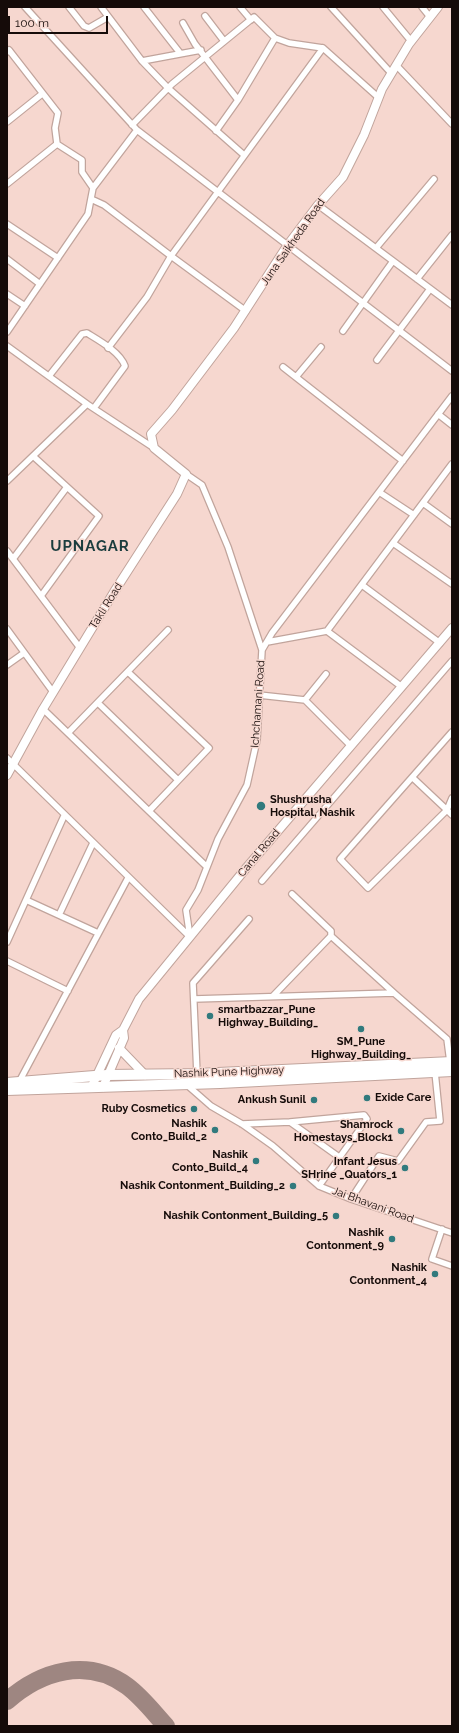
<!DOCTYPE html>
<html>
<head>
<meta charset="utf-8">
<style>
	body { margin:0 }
	#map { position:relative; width:459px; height:1733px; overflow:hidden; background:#f6d7cf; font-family:Raleway,sans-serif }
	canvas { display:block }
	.frame { position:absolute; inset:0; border:8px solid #150b09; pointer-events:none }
	.scale { position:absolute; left:8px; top:16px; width:100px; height:18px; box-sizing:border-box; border:2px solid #150b09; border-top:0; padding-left:5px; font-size:12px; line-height:14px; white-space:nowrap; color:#150b09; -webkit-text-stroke:3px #f6d7cf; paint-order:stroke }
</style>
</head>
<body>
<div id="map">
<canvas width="459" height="1733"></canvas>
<div class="frame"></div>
<div class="scale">100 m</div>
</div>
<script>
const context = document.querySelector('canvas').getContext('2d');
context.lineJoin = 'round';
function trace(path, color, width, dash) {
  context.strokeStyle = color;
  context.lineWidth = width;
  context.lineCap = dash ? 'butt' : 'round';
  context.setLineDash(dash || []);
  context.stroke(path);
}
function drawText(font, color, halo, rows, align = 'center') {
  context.font = font + ' Raleway,sans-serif';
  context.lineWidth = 3;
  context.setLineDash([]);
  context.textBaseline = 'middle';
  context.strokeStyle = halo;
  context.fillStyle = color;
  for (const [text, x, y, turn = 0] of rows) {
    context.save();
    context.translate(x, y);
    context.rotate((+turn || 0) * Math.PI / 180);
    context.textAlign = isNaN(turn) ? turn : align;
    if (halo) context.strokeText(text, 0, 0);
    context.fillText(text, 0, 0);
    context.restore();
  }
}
trace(new Path2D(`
	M7,1701C41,1671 87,1657 127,1686C142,1697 154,1713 166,1726`), '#9e8681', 18);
const street = new Path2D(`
	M69,7L84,26L89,28L108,17
	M101,7L142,61L168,88L244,155
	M144,7L180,53
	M240,7L251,20
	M331,7L391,73
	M383,7L411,41
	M422,7L430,17
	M205,16L224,41
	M183,23L195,44L238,100
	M7,52L9,50L58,113L55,128L57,144L7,184
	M142,61L201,50
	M396,65L452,124
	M7,122L42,94
	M132,125L172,84L254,17L275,38L289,43L323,48L379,98
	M137,130L452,371
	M216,131L238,100L275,38
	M57,144L82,160V172L93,188
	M91,199L104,205L171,256L323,48
	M318,205L452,305
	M7,224L58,258
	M376,248L434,179
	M7,259L40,284
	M417,279L452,235
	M7,294L25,306
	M343,331L393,261
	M7,332L88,214L93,188L137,130L25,7
	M7,346L87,404
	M108,348L147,297L171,256L246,311
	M377,360L430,289
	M283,367L403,461
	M49,376L82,334L87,333C100,341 120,352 125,366L94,408
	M296,377L321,347
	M438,414L452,425
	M33,456L99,516L41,596
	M186,474L202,485L228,547L262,650L257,740L247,785L218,839L198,890L186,910L190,937
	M7,481L87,404L154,448
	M379,492L414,515
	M423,503L452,524
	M393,543L452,584
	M7,551L80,648
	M13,559L67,487
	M362,585L440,643
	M7,629L53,692
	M267,642L327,631
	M262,650L272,633L452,396
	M7,665L24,653
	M128,672L209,748L149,811
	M402,687L327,631L452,464
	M259,695L305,700L351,746
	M305,700L326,674
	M98,703L178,780
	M43,709L207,867
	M68,733L168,630
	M7,758L190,937
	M413,778L447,810L368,888L340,859L452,732
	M452,798L447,810L452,815
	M262,881L452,661
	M292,894L331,931V936
	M26,900L98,933
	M59,915L93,843
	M7,942L64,816
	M7,961L68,991
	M273,996L331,936L394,993
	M194,999L394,993L447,1039L450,1062
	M197,1074L193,983L249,919
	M19,1082L128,878
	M187,1085L211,1106L242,1124L273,1146L319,1186L351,1199L452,1233
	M290,1122L364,1115L367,1119L319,1186
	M242,1124L290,1122L339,1157
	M351,1199L379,1156L398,1161L426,1122L440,1121L435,1072
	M442,1229L432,1259L452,1266`);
const secondary = new Path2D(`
	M7,775L43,709L114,592L177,494L186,474L154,448L151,434L172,410L234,328L287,246L318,205L343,177L364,135L382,89L409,44L438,7
	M119,1048L145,1075
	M92,1086L116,1035L123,1030L139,999L247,867L452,628
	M103,1087L124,1038L123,1030`);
const highway = new Path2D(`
	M7,1083L107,1075L197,1074L452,1062
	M7,1090L220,1083L452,1071`);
trace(street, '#c1a49c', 8);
trace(secondary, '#c1a49c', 10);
trace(highway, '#c1a49c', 12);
trace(street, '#fff', 5.5);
trace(secondary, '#fff', 8);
trace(highway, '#fff', 10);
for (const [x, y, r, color] of [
	[261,806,5,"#317a7d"],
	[210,1016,4,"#317a7d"],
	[361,1029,4,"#317a7d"],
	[367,1098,4,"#317a7d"],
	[314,1100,4,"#317a7d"],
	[194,1109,4,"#317a7d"],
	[215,1130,4,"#317a7d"],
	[401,1131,4,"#317a7d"],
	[256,1161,4,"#317a7d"],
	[405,1168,4,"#317a7d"],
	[293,1186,4,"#317a7d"],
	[336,1216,4,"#317a7d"],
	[392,1239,4,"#317a7d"],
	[435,1274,4,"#317a7d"]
]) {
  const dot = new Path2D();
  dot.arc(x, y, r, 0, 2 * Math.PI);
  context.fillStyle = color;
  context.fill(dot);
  trace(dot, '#f6d7cf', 1.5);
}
drawText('11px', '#150b09', '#f6d7cf', [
	["Juna Saikheda Road",293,242,-55],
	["Takli Road",106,606,-58],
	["Ichchamani Road",258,704,-86],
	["Canal Road",259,853,-50],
	["Nashik Pune Highway",229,1072,-2],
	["Jai Bhavani Road",373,1205,20]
]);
drawText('bold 11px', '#150b09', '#f6d7cf', [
	["Shushrusha",270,800,"left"],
	["Hospital, Nashik",270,813,"left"],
	["smartbazzar_Pune",218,1010,"left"],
	["Highway_Building_",218,1023,"left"],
	["SM_Pune",361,1042,"center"],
	["Highway_Building_",361,1055,"center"],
	["Exide Care",375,1098,"left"],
	["Ankush Sunil",306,1100],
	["Ruby Cosmetics",186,1109],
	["Nashik",207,1124],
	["Conto_Build_2",207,1137],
	["Shamrock",393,1125],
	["Homestays_Block1",393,1138],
	["Nashik",248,1155],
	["Conto_Build_4",248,1168],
	["Infant Jesus",397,1162],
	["SHrine _Quators_1",397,1175],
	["Nashik Contonment_Building_2",285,1186],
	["Nashik Contonment_Building_5",328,1216],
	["Nashik",384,1233],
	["Contonment_9",384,1246],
	["Nashik",427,1268],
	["Contonment_4",427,1281]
], 'right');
context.letterSpacing = '1px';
drawText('bold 15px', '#1b3d3e', '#f6d7cf', [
	["UPNAGAR",90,546]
]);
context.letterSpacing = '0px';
</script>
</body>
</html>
